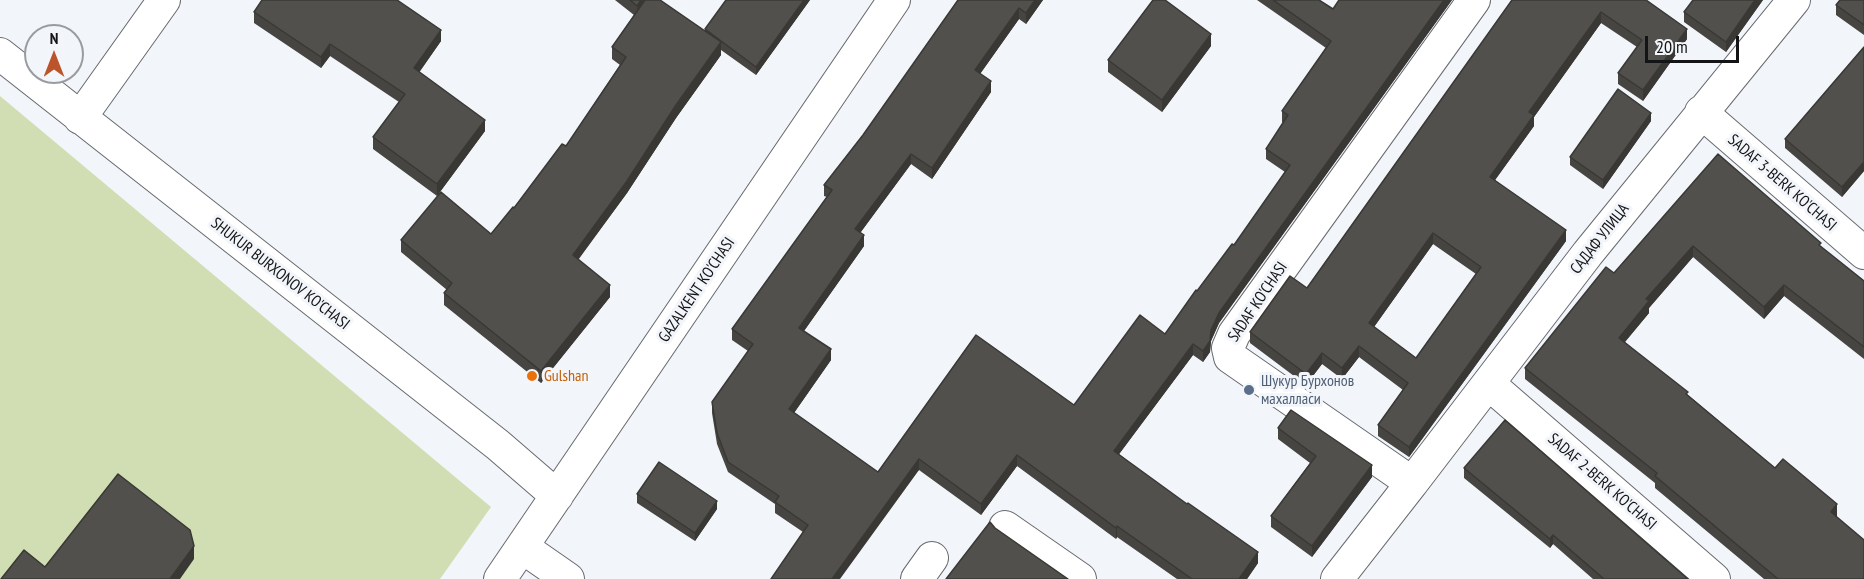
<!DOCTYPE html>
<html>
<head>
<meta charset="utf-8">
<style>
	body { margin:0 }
	#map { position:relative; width:1864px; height:579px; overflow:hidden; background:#f2f5fa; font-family:"PT Sans Narrow",sans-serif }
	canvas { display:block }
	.north { position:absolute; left:24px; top:24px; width:60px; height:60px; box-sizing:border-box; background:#f2f5fa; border:2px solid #999b9e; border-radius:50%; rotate:0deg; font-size:16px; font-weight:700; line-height:24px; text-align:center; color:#131415 }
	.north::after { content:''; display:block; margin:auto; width:21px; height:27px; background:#bb542a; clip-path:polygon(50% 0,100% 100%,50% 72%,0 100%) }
	.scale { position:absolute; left:1645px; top:36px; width:94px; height:27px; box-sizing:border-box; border:3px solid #131415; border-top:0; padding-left:8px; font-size:18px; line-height:21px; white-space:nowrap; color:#131415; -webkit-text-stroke:4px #f2f5fa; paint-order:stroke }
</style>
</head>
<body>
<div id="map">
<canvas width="1864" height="579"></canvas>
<div class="north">N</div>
<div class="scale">20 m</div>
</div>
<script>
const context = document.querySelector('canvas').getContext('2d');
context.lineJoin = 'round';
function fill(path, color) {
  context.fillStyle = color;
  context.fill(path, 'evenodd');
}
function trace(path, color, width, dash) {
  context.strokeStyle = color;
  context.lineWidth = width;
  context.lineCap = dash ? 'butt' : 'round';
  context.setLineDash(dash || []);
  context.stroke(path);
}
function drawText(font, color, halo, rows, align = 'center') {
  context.font = font + ' "PT Sans Narrow",sans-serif';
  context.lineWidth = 6;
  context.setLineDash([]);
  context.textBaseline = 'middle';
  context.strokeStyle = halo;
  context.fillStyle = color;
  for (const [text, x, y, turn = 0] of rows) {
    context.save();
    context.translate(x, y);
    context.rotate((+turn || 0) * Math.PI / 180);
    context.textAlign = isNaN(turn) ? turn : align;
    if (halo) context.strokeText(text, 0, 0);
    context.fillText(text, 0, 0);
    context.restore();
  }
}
fill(new Path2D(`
	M0,96L491,507L440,579H0Z`), '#d1deb3');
const minor = new Path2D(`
	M0,54L498,445L557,496
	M1701,112L1864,253
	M80,118L164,0
	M1489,384L1714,579
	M1412,483L1588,253L1794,0
	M1005,527L1080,579
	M522,547L568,579
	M500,579L894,0
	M917,579L932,558
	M1337,579L1412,483L1230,357L1228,348L1234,334L1474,0`);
trace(minor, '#676a6e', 34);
trace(minor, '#fff', 32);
fill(new Path2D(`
	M615,0H660L705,31V29L810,0L756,75L721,50V55L676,118L627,193L578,259L610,297L541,383L444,305V293L447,290L401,252V240L491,234L514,208L566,146L620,65L612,59V47L634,15Z
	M958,0H1043L1026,24L1019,19L980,74L991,92L932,179L911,164L860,233L864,246L804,331L831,360L794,413L878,472L1074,405L1165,334L1234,245L1285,172L1266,159V149L1283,123L1282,122V111L1326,48L1257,0H1319L1333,9L1452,0L1219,323L1211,341L1210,352L1203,362L1193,355L1119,454L1258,563L1247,579H1177L1117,537L1116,539L1017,466L981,515L919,470L803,532L775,513V504L728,472L717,444L712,413V402L748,351L732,340V329L827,197L824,196V185L863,135Z
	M1512,0H1646L1687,39L1643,101L1618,84V73L1637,47L1601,23L1534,117V126L1495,180L1566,241L1409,457L1378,436V425L1403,390L1359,357L1342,379L1322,364L1306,385L1250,343V332L1307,288ZM1433,244L1476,274L1416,358L1374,327Z
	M1763,0L1726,52L1684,22V12Z
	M1864,0V35L1836,15V5Z
	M254,12L441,41L419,72L485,131L437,196L373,149V137L399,102L330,56L321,68L254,23Z
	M1211,46L1162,112L1108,72V60Z
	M1864,47V171L1842,197L1785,148V139Z
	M1651,121L1603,189L1570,165V157Z
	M1718,154L1821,247L1864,281V359L1784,296L1764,319L1693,257L1649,308V313L1625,342L1775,468L1837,516L1836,517L1864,579H1764L1655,488V483L1525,379V368L1614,273Z
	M1278,428L1372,477L1312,557L1271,527V516L1310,463L1278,439Z
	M1464,468L1688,579H1593L1553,544L1550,548L1464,478Z
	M637,494L717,509L695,541L637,503Z`), '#474541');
fill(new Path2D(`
	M641,0H651L637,17V6Z
	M804,0H810L756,75V67Z
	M1035,0H1043L1026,24V13Z
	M1444,0H1452L1219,323L1211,341L1210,352L1203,362V351L1219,313Z
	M1755,0H1763L1726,52V42Z
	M1019,8V19L975,81V70Z
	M1601,12V23L1534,117V126L1490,187V177L1529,112Z
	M1687,29V39L1643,101V90Z
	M441,30V41L414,80V68Z
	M1211,34V46L1162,112V100Z
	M721,42V55L676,118L627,193L573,267V255Z
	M330,44V56L321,68V57Z
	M991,81V92L932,179V168Z
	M1651,113V121L1603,189V180Z
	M485,120V131L437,196V184Z
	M911,154V164L855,240V229Z
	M1864,162V171L1842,197V187Z
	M1566,230V241L1409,457V447Z
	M1433,233V244L1369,334V323Z
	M864,235V246L799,338V328Z
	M1693,246V257L1649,308V313L1619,349V338L1646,299Z
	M610,285V297L541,383V371Z
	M1784,285V296L1764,319V307Z
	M1193,344V355L1114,461V451Z
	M1359,346V357L1342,379V368Z
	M831,349V360L789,420V409Z
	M1322,353V364L1306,385V374Z
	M1017,455V466L981,515V504Z
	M919,459V470L840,579H832Z
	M1372,465V477L1312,557V546Z
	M717,501V509L695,541V533Z
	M1837,504V516L1831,524V512Z
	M1117,526V537L1116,539V528Z
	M1553,535V544L1550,548V539Z
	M194,546V559L180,579H170Z
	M1258,552V563L1247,579H1239Z`), '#393835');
const building = new Path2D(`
	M262,0H397L441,30L414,68L485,120L437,184L373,137L405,94L330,44L321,57L254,12Z
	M630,0H641L637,6Z
	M645,0H660L721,42L676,105L627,181L573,255L610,285L541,371L444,293L452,283L401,240L441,192L491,234L513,207L514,208L562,144L566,146L626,57L612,47Z
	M726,0H804L756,67L705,29Z
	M958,0H1035L1026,13L1019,8L975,70L991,81L932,168L911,154L855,229L864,235L799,328L831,349L789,409L878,472L976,335L1074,405L1140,315L1165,334L1196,290L1197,291L1232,244L1234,245L1290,165L1266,149L1288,115L1282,111L1331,41L1273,0H1319L1333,9L1339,0H1444L1219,313L1211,330L1210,341L1203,351L1193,344L1114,451L1187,504L1188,503L1258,552L1239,579H1192L1117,526L1116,528L1017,455L981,504L919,459L832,579H771L808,525L775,502L779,496L728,462L717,433L712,402L753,344L732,329L832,190L824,185L863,135Z
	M1153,0H1165L1211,34L1162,100L1108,60Z
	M1512,0H1646L1687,29L1643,90L1618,73L1642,40L1601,12L1529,112L1534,115L1490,177L1566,230L1409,447L1378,425L1408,383L1359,346L1342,368L1322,353L1306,374L1250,332L1290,276L1307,288ZM1433,233L1481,267L1416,358L1369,323Z
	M1693,0H1755L1726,42L1684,12Z
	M1840,0H1864V25L1836,5Z
	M1864,47V162L1842,187L1785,139Z
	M1618,89L1651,113L1603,180L1570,157Z
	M1718,154L1821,243L1819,245L1864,281V347L1784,285L1764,307L1693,246L1646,299L1649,301L1619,338L1688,392L1686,394L1775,468L1783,459L1837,504L1831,512L1864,540V579H1778L1655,476L1657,473L1525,368L1606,267L1614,273Z
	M1291,410L1372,465L1312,546L1271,516L1316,456L1278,428Z
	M1505,420L1688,579H1604L1553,535L1550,539L1464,468Z
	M659,462L717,501L695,533L637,494Z
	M118,474L190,530L194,546L170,579H1L24,550L45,567Z
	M990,522L995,528L1068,579H946Z`);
fill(building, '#52504c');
trace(building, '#393835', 1.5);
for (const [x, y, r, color] of [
	[532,376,6,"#e8710a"],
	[1249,390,6,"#5c6f8a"]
]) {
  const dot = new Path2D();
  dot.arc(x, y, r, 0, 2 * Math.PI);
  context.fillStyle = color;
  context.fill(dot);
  trace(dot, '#f2f5fa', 2);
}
drawText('16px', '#131415', '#f2f5fa', [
	["SADAF 3-BERK KO'CHASI",1782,183,41],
	["САДАФ УЛИЦА",1600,239,-52],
	["SHUKUR BURXONOV KO'CHASI",280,274,38],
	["GAZALKENT KO'CHASI",697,290,-56],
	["SADAF KO'CHASI",1258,302,-56],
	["SADAF 2-BERK KO'CHASI",1602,482,41]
]);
drawText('16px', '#c56008', '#f2f5fa', [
	["Gulshan",544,376]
], 'left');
drawText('16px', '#4e5e75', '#f2f5fa', [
	["Шукур Бурхонов",1261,381],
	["махалласи",1261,399]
], 'left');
</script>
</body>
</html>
